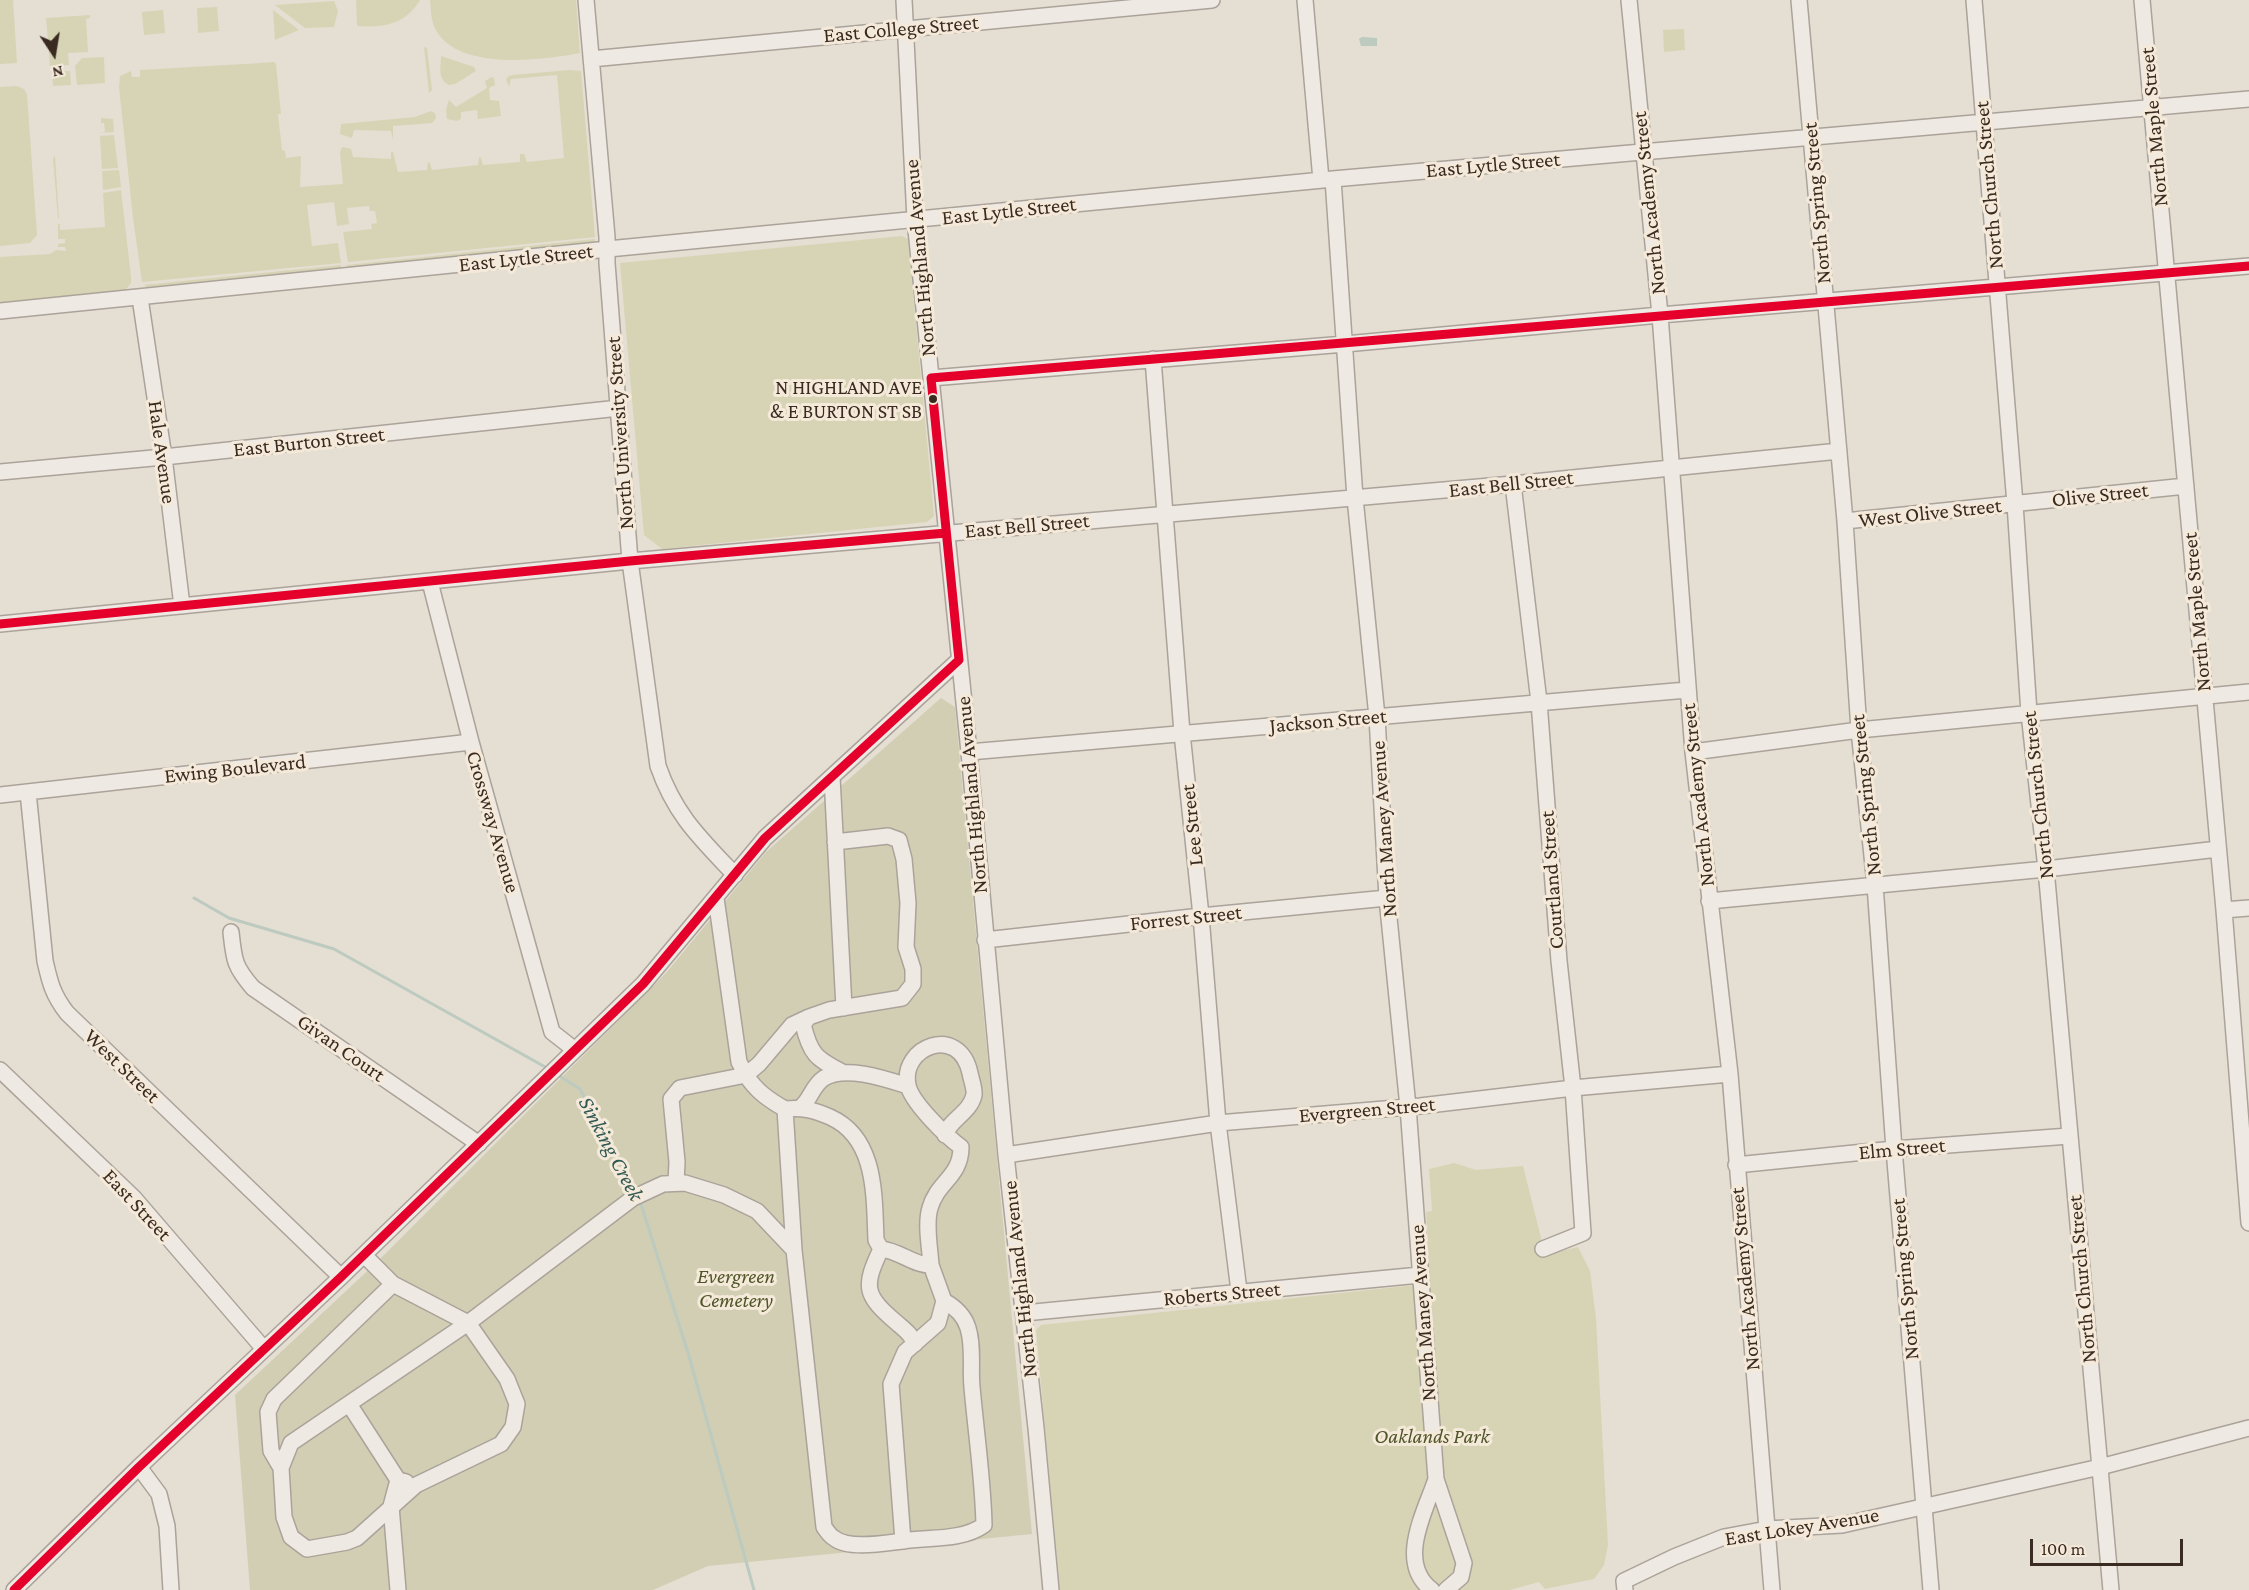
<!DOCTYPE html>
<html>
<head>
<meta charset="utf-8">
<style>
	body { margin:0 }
	#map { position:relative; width:2249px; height:1590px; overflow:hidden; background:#e5ded2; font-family:"Crimson Pro",serif }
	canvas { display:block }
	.north { position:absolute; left:24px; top:24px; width:60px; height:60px; -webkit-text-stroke:4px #f5ead9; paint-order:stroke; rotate:168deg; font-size:16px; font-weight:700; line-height:24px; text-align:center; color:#3a2b21 }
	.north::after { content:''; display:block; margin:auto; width:21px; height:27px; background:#3a2b21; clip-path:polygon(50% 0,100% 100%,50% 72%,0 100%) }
	.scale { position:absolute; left:2030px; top:1539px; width:153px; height:27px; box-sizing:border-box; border:3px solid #3a2b21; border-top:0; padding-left:8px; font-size:18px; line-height:21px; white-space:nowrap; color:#3a2b21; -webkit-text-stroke:4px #f5ead9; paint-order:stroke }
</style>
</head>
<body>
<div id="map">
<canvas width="2249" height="1590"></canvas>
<div class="north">N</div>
<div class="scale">100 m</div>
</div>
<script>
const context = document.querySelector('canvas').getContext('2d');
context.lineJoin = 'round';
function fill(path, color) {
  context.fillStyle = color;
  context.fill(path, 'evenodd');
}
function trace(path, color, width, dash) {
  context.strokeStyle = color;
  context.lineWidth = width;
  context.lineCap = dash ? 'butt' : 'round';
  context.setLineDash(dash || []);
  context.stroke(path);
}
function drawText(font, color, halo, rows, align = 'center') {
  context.font = font + ' "Crimson Pro",serif';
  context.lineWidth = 6;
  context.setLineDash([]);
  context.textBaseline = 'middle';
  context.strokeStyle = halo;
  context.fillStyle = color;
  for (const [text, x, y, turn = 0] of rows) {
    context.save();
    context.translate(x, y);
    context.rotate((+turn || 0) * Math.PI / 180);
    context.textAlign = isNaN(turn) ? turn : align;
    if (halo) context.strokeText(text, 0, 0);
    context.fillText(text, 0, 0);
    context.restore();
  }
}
fill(new Path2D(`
	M0,0H13L17,63L0,64Z
	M356,0H420C406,24 384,28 357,26Z
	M430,0H576L580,53C542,60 462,71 437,32C431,23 431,11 430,0Z
	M334,1L338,11L334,27L305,28L275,5Z
	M217,7L219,31L198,33L197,8Z
	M163,10L165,33L144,35L142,12Z
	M273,10L299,30L275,40Z
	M90,15V18L86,19L88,52L68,53L69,65L50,66L46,18Z
	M1684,29L1685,50L1664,52L1663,30Z
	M424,47L427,48L432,90L429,93Z
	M441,56L474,67L476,71L455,84L449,85C437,79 441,67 441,56Z
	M104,57L105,83L77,85L75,66L82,58Z
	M261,63L274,62L276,64L281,114H278L282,150L285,151L286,158L301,156L300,187L343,184L340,153L342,147L351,149L353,157L391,159V152H393L398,172L427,170L428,162L430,163L432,170L478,165L479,157L481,158L483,165L520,162V154H524L527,162L564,158L557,75L511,79L509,87L506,79L509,76L513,75L570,70L581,71L595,237L348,262L343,232L372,229L371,224L377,223L375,211H370L369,206L347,208L349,224L337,226L334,202L307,205L312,246L338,243L341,263L142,282L133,218L119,87L120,76L131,71L132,77H140V70Z
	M70,71L71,85L53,86L52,72Z
	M492,77L494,78L495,85L489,88L490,100L499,101L501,116L478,119L477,110L461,112V119L457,121L447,119L446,110L449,100L456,107L487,88L485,81Z
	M588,77L600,236H598L585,78Z
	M17,86L24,89L27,94L37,235L30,243L0,246V87Z
	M431,111L435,113L436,118L432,123L393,126V140L391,131L354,130L352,138L340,134L341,124L415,117Z
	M101,118L113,119L114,132L99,133L105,132L104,123H101Z
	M114,135L118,168L102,169L100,136Z
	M55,156L59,218L58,219L53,158Z
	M119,170L121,187L103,190L102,171Z
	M121,190L131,277V283L125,291L0,305V257L50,254L56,250L66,251L65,247H58V244L65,243V239H58V224H60V230L105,227L103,193Z
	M902,236L908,239L934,516L927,522L662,549L644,535L620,263Z
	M595,239V244L348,269L347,265Z
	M341,265V270L149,289L144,285Z
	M1454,1163L1476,1170L1523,1166L1542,1242L1548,1254L1578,1247L1590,1271L1596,1318L1608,1545L1604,1565L1594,1579L1545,1589L1539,1582L1510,1590H1060L1036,1330L1041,1325L1425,1284L1429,1264L1426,1212L1432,1211L1429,1169Z`), '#d7d4b5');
fill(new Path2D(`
	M941,698L955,707L1032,1534L708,1566L653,1590H250L235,1395L379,1260L666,973L766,852Z`), '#d1ceb4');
fill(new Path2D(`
	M1362,37L1377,38V46H1361L1359,39Z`), '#bccac0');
trace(new Path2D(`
	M194,898L229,918L334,949L547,1068
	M558,1075L580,1089L636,1192
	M640,1201L689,1356L754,1590`), '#bccac0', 3);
const minor = new Path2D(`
	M586,0L607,237V263L630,561L658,766C675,815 700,838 735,875
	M904,0L915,220L969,752L1006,1155L1036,1428L1051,1590
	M1305,0L1321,180
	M1629,0L1660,315L1693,752L1730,1074L1772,1590
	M1799,0L1845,521L1859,730L1875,885L1894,1149L1931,1590
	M1974,0L2015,504L2029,713L2046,869L2111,1590
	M2142,0L2224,910L2249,1223
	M591,59L1212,0
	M1333,179L1355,498L1377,717L1387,898L1408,1107L1436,1479
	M140,298L164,457L182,606
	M0,311L608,249L1333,179L2249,99
	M1153,359L1182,733L1201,916L1218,1123L1239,1291
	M931,378L1345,344L1660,315L2249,266
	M0,472L164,457L619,408
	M1513,484L1539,702L1559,961L1573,1088L1583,1233L1543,1249
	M1845,521L2186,486
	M430,582L471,742L552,1032L575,1050
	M0,624L630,561L1513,484L1839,451
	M969,752L1687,690
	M1693,752L1859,730L2249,692
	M832,777L844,1008
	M28,792L45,961C50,983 53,995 67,1013L341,1277
	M0,795L471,742
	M835,842L888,836L899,840L904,859L908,903L906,947L913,969V984L902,998L829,1010L809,1017L803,1024C810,1054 816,1059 844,1073
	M716,898L739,1062L746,1075L759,1064L792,1025L809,1017
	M1709,901L2046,869L2218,849
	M2224,910L2249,908
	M231,932C234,960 234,966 253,988L479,1144
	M985,940L1201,916L1387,898
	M0,1070L134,1198L264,1349
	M801,1107C811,1099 812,1086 824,1078C846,1065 886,1079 908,1086
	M1006,1155L1218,1123L1420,1106L1573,1088L1730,1074
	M1736,1165L1894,1149L2069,1136
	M676,1183L677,1162L671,1099L680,1088L746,1075C756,1091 769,1100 785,1109
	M794,1250L785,1109C802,1107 814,1110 830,1117C877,1138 874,1196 876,1240L881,1249
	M364,1255L393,1284L468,1323L507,1379L517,1404L513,1427L501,1444L416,1485L357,1538L347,1542L307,1549L291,1537L284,1517L281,1468L271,1451L268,1412L274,1399L393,1284
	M931,1265C930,1248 925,1224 930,1208C937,1182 961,1177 961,1147C947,1137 911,1102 908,1085C900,1047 959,1023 970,1073C971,1079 975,1089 974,1095C970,1113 950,1119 945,1135
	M1024,1313L1420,1275
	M349,1404L398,1480L406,1482
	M139,1467L159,1494L167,1526L171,1590
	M281,1468L291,1443L468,1323L633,1198L663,1184L685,1183L724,1195L757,1211L794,1250L824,1527C827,1531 830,1536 834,1538C848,1550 886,1543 903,1541L891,1384L905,1352L938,1323L944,1301L931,1265C915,1266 900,1251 881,1249C863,1287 864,1295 897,1323C905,1330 911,1334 915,1344
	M903,1541C929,1537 962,1541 984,1525C983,1479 976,1433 972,1387C970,1368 974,1347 968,1328C964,1315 955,1307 944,1301
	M14,1590L139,1467L341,1277L643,984L765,838L959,660
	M398,1590L391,1506L398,1480
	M1432,1590C1396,1563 1425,1512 1436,1479L1464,1563L1461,1577L1446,1590
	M1625,1590L1624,1581L1674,1557L1724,1537L1767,1529L1842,1525L2100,1467L2249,1428`);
trace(minor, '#aba39a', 18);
trace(minor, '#eee9e3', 15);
trace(new Path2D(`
	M0,624L630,561L946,533
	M14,1590L139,1467L341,1277L643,984L765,838L959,660L931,378L2249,266`), '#e4002b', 9);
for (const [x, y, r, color] of [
	[933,399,5,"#3a2b21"]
]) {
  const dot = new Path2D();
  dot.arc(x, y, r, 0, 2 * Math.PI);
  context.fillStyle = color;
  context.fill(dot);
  trace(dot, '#f5ead9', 2);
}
drawText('20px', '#3a2b21', '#f5ead9', [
	["N HIGHLAND AVE",922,388],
	["& E BURTON ST SB",922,412]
], 'right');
drawText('21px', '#3a2b21', '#f5ead9', [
	["East College Street",901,29,-5],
	["North Maple Street",2154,127,-95],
	["East Lytle Street",1493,165,-5],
	["North Church Street",1989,185,-95],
	["North Academy Street",1649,203,-96],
	["North Spring Street",1817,203,-95],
	["East Lytle Street",1009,211,-6],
	["East Lytle Street",526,258,-6],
	["North Highland Avenue",920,258,-95],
	["North University Street",620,433,-94],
	["East Burton Street",309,442,-6],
	["Hale Avenue",162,452,82],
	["East Bell Street",1511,484,-6],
	["Olive Street",2100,495,-6],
	["West Olive Street",1930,513,-6],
	["East Bell Street",1027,526,-5],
	["North Maple Street",2197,612,-95],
	["Jackson Street",1328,721,-5],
	["Ewing Boulevard",235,769,-6],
	["North Highland Avenue",972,795,-95],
	["North Academy Street",1698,795,-96],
	["North Spring Street",1866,795,-96],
	["North Church Street",2038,795,-96],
	["Crossway Avenue",493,822,74],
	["Lee Street",1192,825,-96],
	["North Maney Avenue",1384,829,-94],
	["Courtland Street",1552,880,-94],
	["Forrest Street",1186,918,-6],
	["Givan Court",341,1048,35],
	["West Street",122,1066,44],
	["Evergreen Street",1367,1110,-5],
	["Elm Street",1902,1149,-5],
	["East Street",137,1205,47],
	["North Highland Avenue",1020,1279,-96],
	["North Academy Street",1745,1279,-95],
	["North Spring Street",1905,1279,-95],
	["North Church Street",2082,1279,-95],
	["Roberts Street",1222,1294,-5],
	["North Maney Avenue",1423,1313,-94],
	["East Lokey Avenue",1802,1527,-9]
]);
drawText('italic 21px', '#4f5629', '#f5ead9', [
	["Evergreen",736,1277],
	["Cemetery",736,1301],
	["Oaklands Park",1432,1437]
]);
drawText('italic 22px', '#315953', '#f5ead9', [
	["Sinking Creek",611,1149,62]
]);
</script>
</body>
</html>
